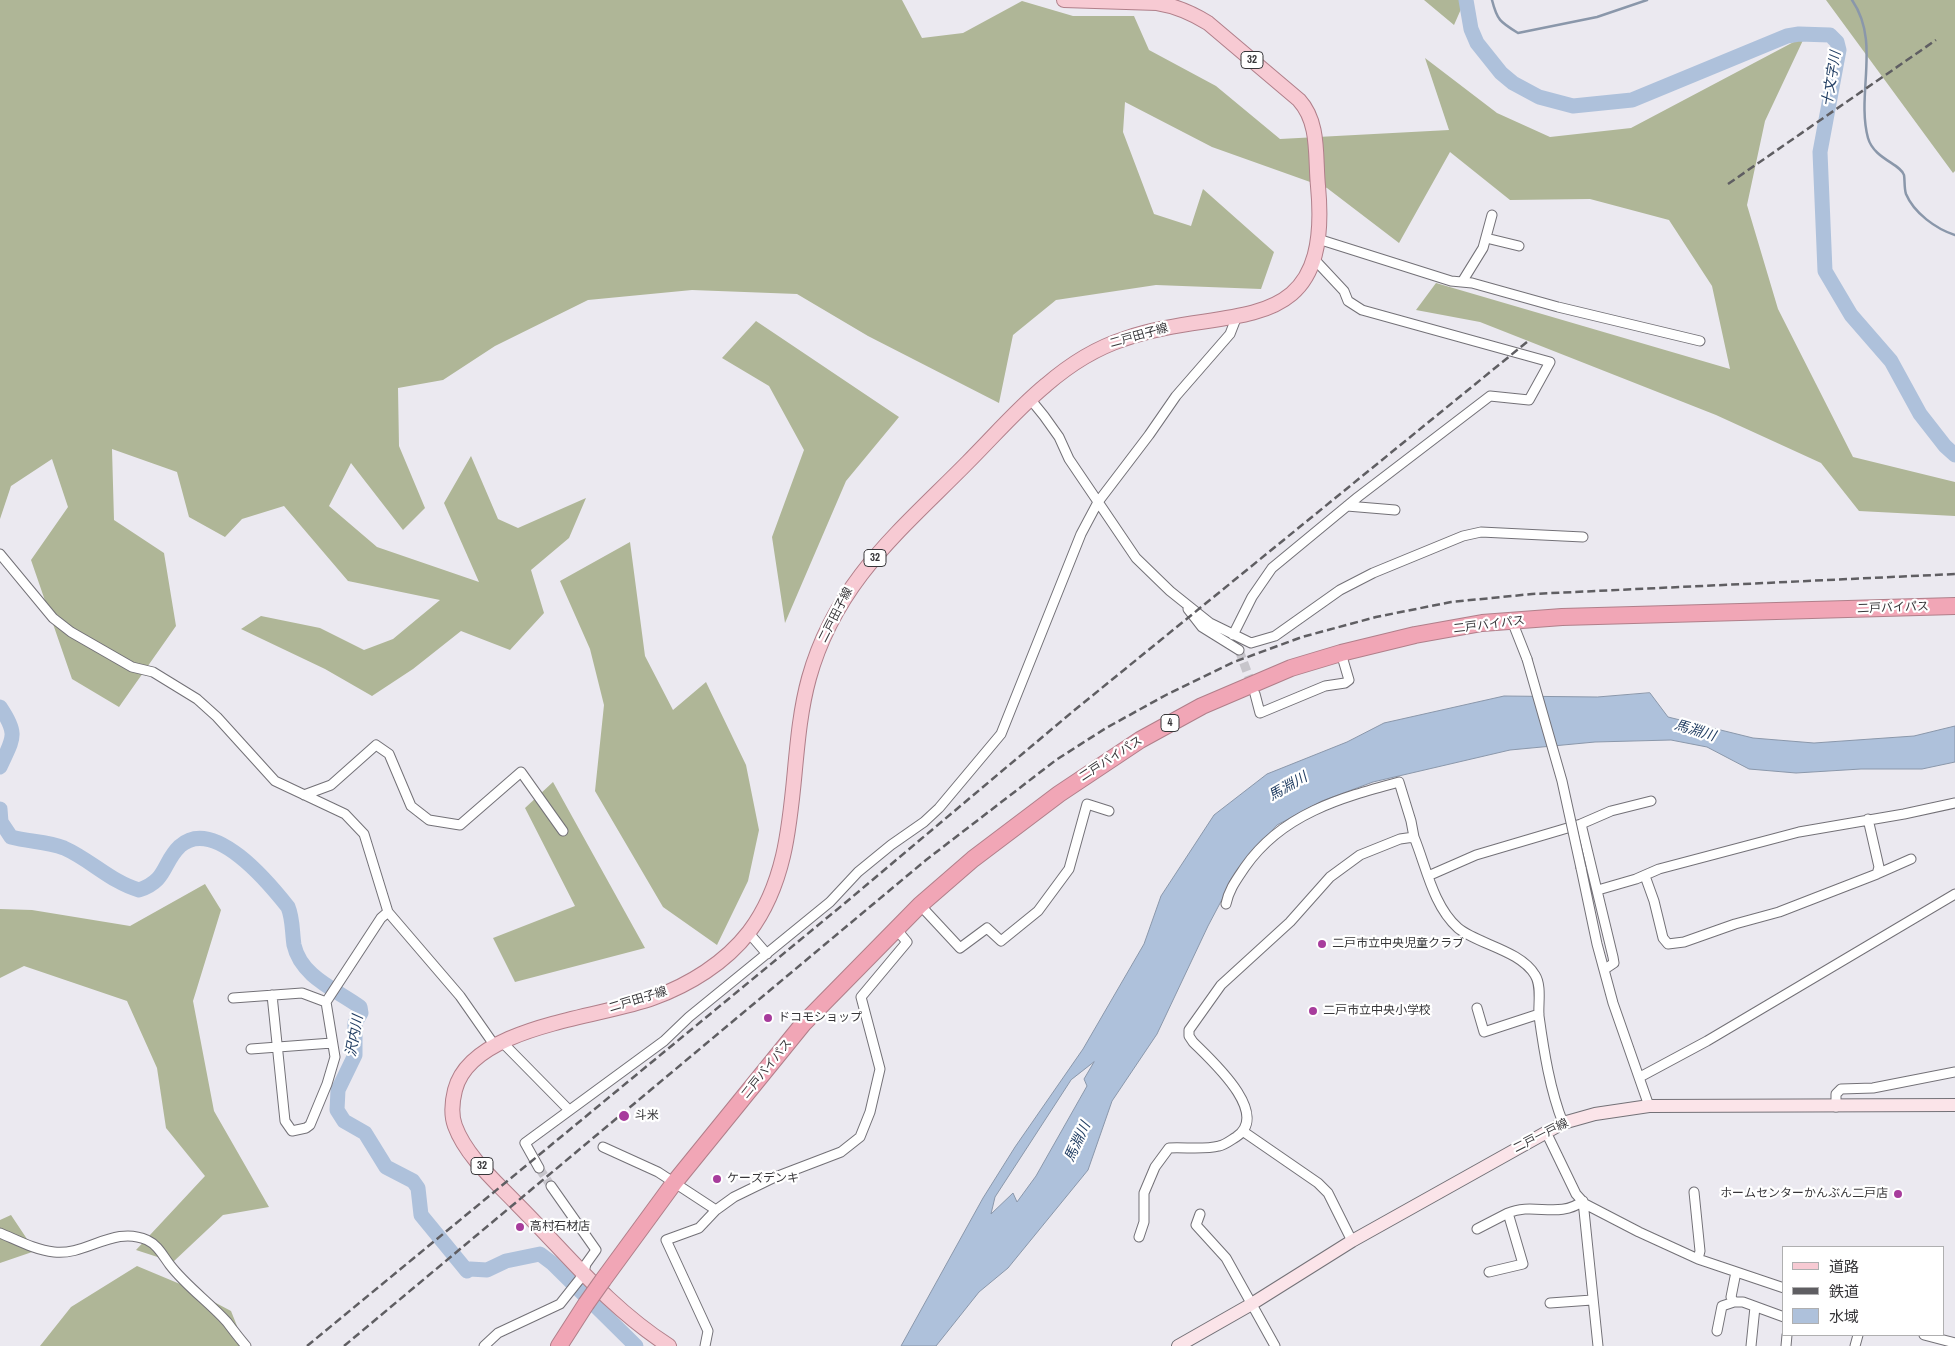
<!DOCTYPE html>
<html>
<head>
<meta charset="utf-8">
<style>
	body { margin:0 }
	#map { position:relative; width:1955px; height:1346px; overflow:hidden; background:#ebe9f0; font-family:"Archivo Narrow","Noto Sans JP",sans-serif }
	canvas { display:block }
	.legend { position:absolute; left:1782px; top:1246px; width:162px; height:90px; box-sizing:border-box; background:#fff; border:1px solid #afafb0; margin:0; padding:6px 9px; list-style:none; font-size:15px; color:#373639 }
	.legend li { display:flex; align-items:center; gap:10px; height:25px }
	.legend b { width:25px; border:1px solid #afafb0 }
</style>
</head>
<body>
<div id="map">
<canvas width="1955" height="1346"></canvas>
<ul class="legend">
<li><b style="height:6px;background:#f7cad3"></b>道路</li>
<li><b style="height:6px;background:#5f5e62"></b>鉄道</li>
<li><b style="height:14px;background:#aec1db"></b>水域</li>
</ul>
</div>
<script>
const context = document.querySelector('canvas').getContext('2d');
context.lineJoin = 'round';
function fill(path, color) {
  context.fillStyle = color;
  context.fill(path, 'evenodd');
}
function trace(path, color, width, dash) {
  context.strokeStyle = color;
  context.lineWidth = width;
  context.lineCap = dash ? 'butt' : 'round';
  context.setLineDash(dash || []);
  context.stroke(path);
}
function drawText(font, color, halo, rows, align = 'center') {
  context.font = font + ' "Archivo Narrow","Noto Sans JP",sans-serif';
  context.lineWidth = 4.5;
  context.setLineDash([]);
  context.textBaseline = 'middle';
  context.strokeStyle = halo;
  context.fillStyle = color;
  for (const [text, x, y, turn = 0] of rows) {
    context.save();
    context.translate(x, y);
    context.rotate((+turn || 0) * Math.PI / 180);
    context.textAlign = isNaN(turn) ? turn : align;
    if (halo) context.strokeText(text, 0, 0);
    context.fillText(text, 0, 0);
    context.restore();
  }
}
fill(new Path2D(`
	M0,0H902L922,38L963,33L1022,1L1073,16H1134L1149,50L1216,86L1280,139L1449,130L1425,58L1497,113L1550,137L1631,128L1805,36L1765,121L1747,205L1778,309L1853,457L1955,482V516L1859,511L1821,463L1716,415L1480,322L1416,310L1436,283L1730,369L1712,286L1669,220L1590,199L1510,200L1450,152L1399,243L1327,188L1212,147L1125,102L1123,132L1154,214L1191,226L1203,189L1274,252L1261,289L1156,285L1056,300L1013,335L999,403L868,336L797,294L692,290L588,300L495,346L443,380L398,388L399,446L425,508L403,530L351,463L329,506L377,547L479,582L444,503L471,456L498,519L518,528L586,498L569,538L531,570L544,613L510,650L461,631L413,669L372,696L325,669L241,629L261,616L320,628L364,650L393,639L440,600L348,581L284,506L242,519L225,537L189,517L177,472L112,449L114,520L164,553L176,626L119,707L72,679L31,560L68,507L52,459L11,486L0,519Z
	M1424,0H1465L1454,25Z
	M1826,0H1955V171L1953,173Z
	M756,321L899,417L846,481L785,623L772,537L804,450L769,386L722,358Z
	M630,542L645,656L673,710L706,682L746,765L759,830L748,881L717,945L663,907L595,791L604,705L590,649L560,581Z
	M553,782L645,948L515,982L493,938L575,906L525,808Z
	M205,884L221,910L193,1001L214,1111L269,1207L223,1215L173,1262L136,1250L205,1176L166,1128L157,1068L127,1001L24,966L0,978V909L32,910L130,926Z
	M11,1215L35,1251L0,1263V1220Z
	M137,1266L180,1284L231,1311L245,1346H40L71,1307Z`), '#afb697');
const water = new Path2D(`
	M1650,693L1668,717L1753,738L1814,743L1914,736L1955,726V762L1922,769H1861L1796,773L1749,769L1707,747L1671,740L1595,742L1510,750L1373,782L1322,801L1277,825L1238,869L1208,926L1157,1034L1112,1101L1088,1170L1008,1268L979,1292L936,1346H901L983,1198L1015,1147L1083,1049L1144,944L1161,896L1214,815L1267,774L1347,742L1384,723L1504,696L1597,697ZM1094,1062L1084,1079L1087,1086L1036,1176L1017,1202L1013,1193L991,1214L995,1197L1071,1080Z`);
fill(water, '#aec1db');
trace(water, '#8a97aa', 1);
trace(new Path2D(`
	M1492,0C1497,20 1500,22 1518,33L1597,17L1647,0
	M1852,0C1881,42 1856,93 1868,138C1874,159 1901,164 1904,175C1905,181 1904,188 1906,194C1914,213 1936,229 1955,235`), '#8a97aa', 2.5);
trace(new Path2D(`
	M1466,0L1471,29L1477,43L1501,73L1513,83L1539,97L1573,106L1632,100L1787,36L1799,34L1830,35L1837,42L1839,50L1820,152L1825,271L1851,315L1891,361L1920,414L1945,446L1955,455
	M0,707C19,735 13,738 0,767
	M0,809L1,822L11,837C29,842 47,841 64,848C91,860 111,882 139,890C168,880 162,863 180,846C214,816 269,883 288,907C293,919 292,932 294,945C301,977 337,990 360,1007L361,1013L355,1023V1055L338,1090L337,1110L344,1121L365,1133L386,1167L413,1181L418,1188L421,1215L467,1271L470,1269L487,1270L506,1261L540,1254L552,1263L636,1346`), '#aec1db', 15);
trace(new Path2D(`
	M1239,650L1253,688
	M539,1168L551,1186`), '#c7c5cb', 9, [9, 4.5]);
const street = new Path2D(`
	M1486,238L1519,246
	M1318,239L1451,281L1472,283L1558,307L1700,341
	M1462,282L1483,248L1492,215
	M1031,400L1044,416L1059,437L1069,459L1136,558L1170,591L1210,623L1251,643L1275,636L1340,590L1373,573L1463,536L1481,532L1583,537
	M1347,506L1395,510
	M0,554L53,618L71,632L132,667L153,672L197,699L217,717L275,781L345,814L364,834L388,912L460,996L495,1046
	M1188,609L1202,627L1239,650
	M1512,621L1527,659
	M1233,635L1252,597L1272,568L1358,497L1490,396L1529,400L1550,362L1362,310L1348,301L1344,291L1315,260
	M1255,694L1260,713L1325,686L1345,683L1349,680L1341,653
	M304,795L331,785L376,745L389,754L411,806L429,820L460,825L521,772L563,831
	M1581,824L1611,811L1651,801
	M1581,868L1597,944L1613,1003L1649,1106
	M1877,874L1911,859
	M1428,876L1476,855L1581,824L1613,957L1614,963L1605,969
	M1645,876L1654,901L1663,938L1668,944L1684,942L1735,924L1779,912L1877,874L1879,867L1868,819
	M1598,890L1636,879L1659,869L1799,832L1904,814L1955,803
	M1226,904C1229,889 1237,879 1245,867C1282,814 1340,798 1399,782L1411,821L1414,837
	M920,905L960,948L987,928L1001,941L1038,911L1069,869L1087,804L1109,811
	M748,932L767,954
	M272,995L285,1121L292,1131L306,1128L310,1125L327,1084L335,1057L326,1002L381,918L388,912
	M233,998L302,993L326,1002
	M1477,1008L1484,1032L1539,1014
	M502,1042L568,1109
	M251,1049L332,1043
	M1640,1077L1707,1041L1955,894
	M1836,1107V1094L1841,1089L1873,1088L1955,1072
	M1244,1132L1318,1183L1328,1193L1352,1241
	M1546,1132L1576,1194L1585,1204L1639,1232L1698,1259L1784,1288
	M603,1147L658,1172L716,1210
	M539,1168L525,1143L664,1041L689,1017L830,902L858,872L891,845L924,822L939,808L1001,734L1081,534L1098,502L1149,435L1176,396L1230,334L1237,316
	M1694,1192L1700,1251L1698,1259
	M1583,1201L1598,1346
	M1200,1214L1196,1225L1226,1258L1275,1346
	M1477,1229L1508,1213
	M0,1233C17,1240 35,1250 54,1252C86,1256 114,1225 147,1240C158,1245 163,1256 170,1265C186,1286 209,1302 227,1322C233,1330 239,1338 246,1346
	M1139,1237L1144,1222V1193L1155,1167L1169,1148C1185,1147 1204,1150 1219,1146C1225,1145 1231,1140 1236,1137C1272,1114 1210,1059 1193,1042L1189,1036V1030L1221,985L1290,922L1330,877L1360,855L1400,839L1414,837C1426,866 1433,906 1458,928C1477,944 1520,950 1535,975C1542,986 1538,1004 1539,1016C1544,1052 1550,1090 1563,1123
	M1489,1272L1523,1264L1508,1213C1533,1202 1559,1219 1583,1201
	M1736,1272L1731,1297L1734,1302H1743L1784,1317
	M1550,1303L1592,1300
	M1717,1331L1722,1306L1734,1302
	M1924,1335L1955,1343
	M484,1346L498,1333L560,1304L583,1275L586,1264L596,1250L551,1186
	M705,1346L708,1331L666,1240L699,1228L716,1210L734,1197L773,1178L841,1152L860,1137L870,1112L880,1069L861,997L907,942L897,930
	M1751,1346L1755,1307
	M1786,1346L1787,1335
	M1855,1346L1858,1335`);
const secondary = new Path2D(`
	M1178,1346L1250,1305L1352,1241L1563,1123L1595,1114L1649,1106L1955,1105`);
const primary = new Path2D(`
	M669,1346C607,1306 568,1255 517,1204C495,1181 466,1156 455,1126C451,1115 452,1102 455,1090C471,1026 599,1018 653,998C689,985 725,963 749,932C804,859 786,761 809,678C836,581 901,530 968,462C994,436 1018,408 1046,385C1068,366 1096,348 1124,339C1227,303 1333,345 1318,186C1315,157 1320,123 1299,100L1208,23C1192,13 1176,6 1157,3L1064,0`);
const highway = new Path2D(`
	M603,1280L674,1183L803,1024L920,905L973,859L1059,794L1140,740L1202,706L1291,668L1341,653L1415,635L1482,623L1562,617L1955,606
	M559,1346L586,1304`);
trace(street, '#737177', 11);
trace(secondary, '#737177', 14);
trace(primary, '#b07f8a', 16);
trace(highway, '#b07f8a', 18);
trace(street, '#fff', 9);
trace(secondary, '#fbe4e9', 12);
trace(primary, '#f7cad3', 14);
trace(highway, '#f1a6b6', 16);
trace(new Path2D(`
	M1728,184L1936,40
	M307,1346L845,903L1071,713L1527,342
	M344,1346L926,860L1056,760L1106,728L1166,695L1234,662L1302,637L1376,617L1451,602L1532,594L1955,574`), '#5f5e62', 2.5, [8, 4]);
const streetBridge = new Path2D(`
	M1527,659L1562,781L1581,868`);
const highwayBridge = new Path2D(`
	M586,1304L603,1280`);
trace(streetBridge, '#737177', 11, []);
trace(highwayBridge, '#b07f8a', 18, []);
trace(streetBridge, '#fff', 9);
trace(highwayBridge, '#f1a6b6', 16);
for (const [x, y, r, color] of [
	[1322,944,5,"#a73c9c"],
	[1313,1011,5,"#a73c9c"],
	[768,1018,5,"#a73c9c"],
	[624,1116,6,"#a73c9c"],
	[717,1179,5,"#a73c9c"],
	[1898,1194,5,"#a73c9c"],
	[520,1227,5,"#a73c9c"]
]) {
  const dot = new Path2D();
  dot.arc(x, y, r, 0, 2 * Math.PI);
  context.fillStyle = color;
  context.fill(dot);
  trace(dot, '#fff', 2);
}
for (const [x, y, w] of [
	[1252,60,22],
	[875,558,22],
	[1170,723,18],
	[482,1166,22]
]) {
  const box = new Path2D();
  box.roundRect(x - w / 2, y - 8.5, w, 17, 4);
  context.fillStyle = '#fff';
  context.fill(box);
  trace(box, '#373639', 1);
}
drawText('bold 11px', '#373639', null, [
	["32",1252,60],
	["32",875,558],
	["4",1170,723],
	["32",482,1166]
]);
drawText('12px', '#373639', '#fff', [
	["二戸田子線",1139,336,-16],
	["二戸バイパス",1893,608,-2],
	["二戸田子線",836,615,-63],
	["二戸バイパス",1489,625,-7],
	["二戸バイパス",1111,759,-33],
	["二戸田子線",638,1000,-17],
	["二戸バイパス",767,1069,-51],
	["二戸一戸線",1541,1136,-27]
]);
drawText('12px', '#373639', '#fff', [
	["二戸市立中央児童クラブ",1332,944],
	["二戸市立中央小学校",1323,1011],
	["ドコモショップ",778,1018],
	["斗米",635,1116],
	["ケーズデンキ",727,1179],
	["ホームセンターかんぶん二戸店",1888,1194,"right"],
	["高村石材店",530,1227]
], 'left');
drawText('italic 14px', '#233f64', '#fff', [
	["十文字川",1832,79,-81],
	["馬淵川",1695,731,17],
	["馬淵川",1288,787,-30],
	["沢内川",355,1036,-80],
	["馬淵川",1078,1142,-65]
]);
</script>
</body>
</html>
